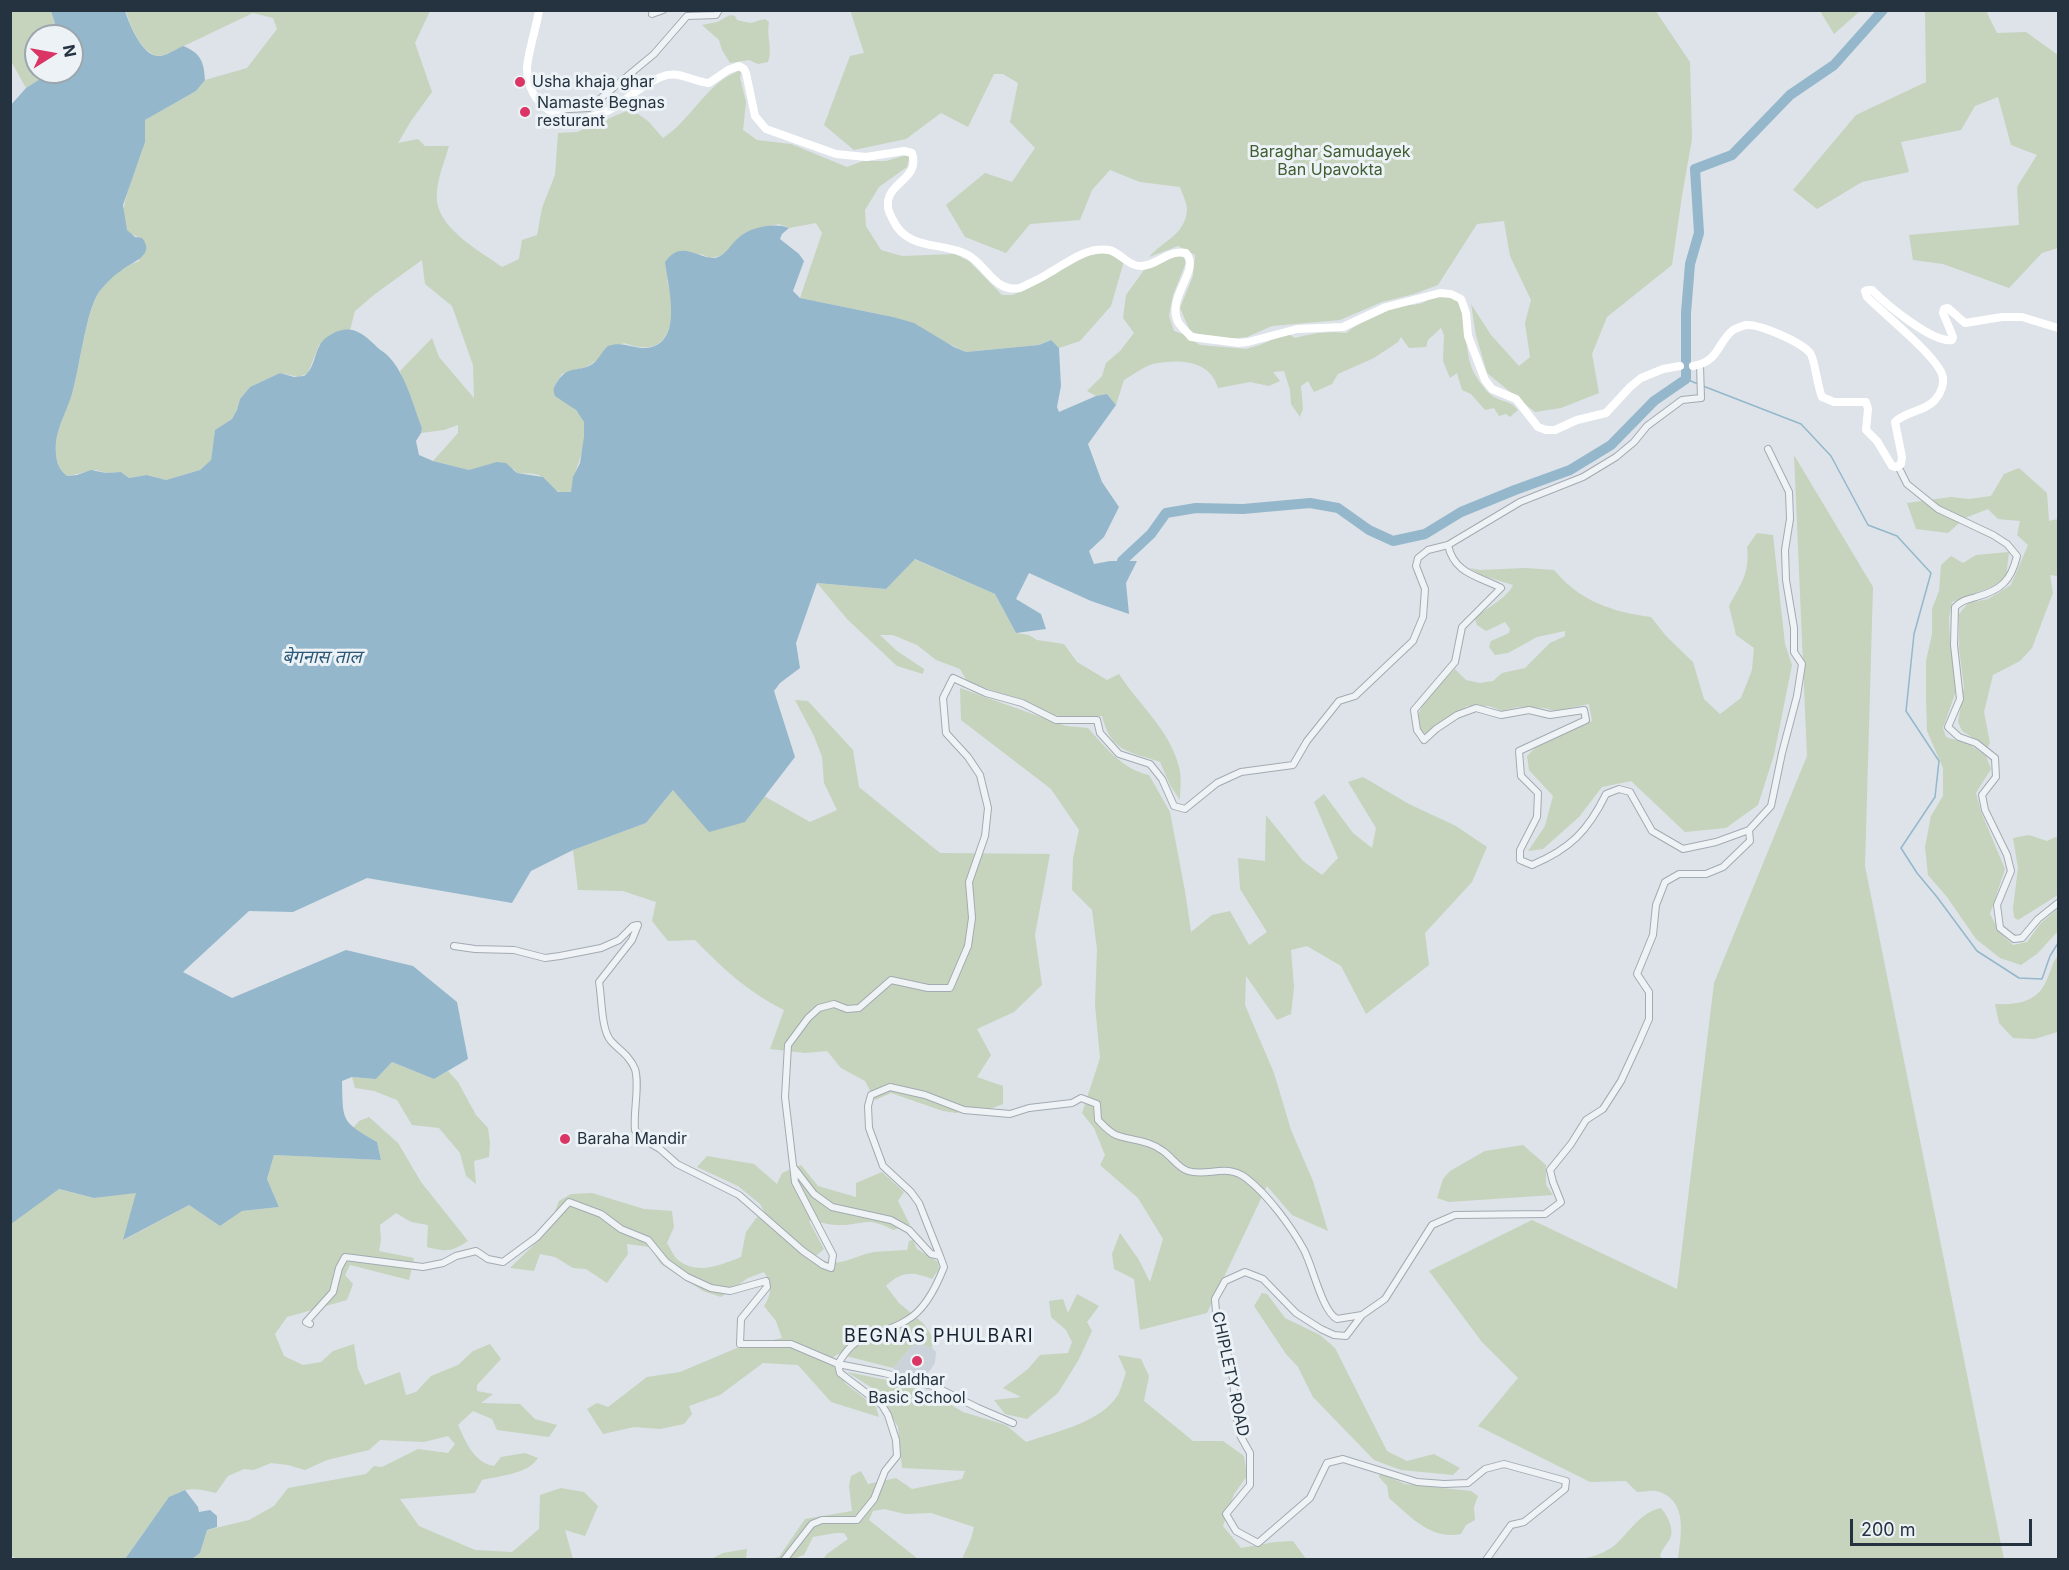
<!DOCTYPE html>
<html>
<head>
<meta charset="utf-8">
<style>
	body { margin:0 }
	#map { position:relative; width:2069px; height:1570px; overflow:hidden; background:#dde3e8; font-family:Inter,sans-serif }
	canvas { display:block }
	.frame { position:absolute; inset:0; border:12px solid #253340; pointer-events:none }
	.north { position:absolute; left:24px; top:24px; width:60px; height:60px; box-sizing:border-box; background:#ecf2f6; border:2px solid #9ca6ad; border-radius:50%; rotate:79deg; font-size:16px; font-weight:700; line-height:24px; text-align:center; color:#253340 }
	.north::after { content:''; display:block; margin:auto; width:21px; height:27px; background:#da3564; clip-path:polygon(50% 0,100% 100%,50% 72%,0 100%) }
	.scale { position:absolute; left:1850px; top:1519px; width:182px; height:27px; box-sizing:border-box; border:3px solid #253340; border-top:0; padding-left:8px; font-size:18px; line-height:21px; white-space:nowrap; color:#253340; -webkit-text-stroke:4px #ecf2f6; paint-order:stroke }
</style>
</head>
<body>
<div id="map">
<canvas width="2069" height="1570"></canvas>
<div class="frame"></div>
<div class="north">N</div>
<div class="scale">200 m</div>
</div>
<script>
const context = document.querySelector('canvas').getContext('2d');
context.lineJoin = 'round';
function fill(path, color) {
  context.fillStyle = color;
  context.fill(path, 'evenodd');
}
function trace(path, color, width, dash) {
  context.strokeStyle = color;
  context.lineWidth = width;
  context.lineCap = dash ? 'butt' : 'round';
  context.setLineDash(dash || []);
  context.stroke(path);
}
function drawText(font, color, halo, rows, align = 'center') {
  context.font = font + ' Inter,"Noto Sans Devanagari",sans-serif';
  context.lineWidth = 6;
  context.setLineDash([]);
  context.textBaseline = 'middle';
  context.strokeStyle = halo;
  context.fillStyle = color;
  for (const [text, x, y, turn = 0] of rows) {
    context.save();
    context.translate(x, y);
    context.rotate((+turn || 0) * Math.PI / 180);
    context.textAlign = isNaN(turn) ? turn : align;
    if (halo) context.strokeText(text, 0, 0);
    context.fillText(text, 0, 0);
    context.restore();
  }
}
fill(new Path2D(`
	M918,1343L932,1348L936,1352L935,1363L928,1373L919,1379L897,1372L893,1368L911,1347Z`), '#cbd2da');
fill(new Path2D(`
	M1655,10L1690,62L1692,139L1682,196L1672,265L1607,317L1592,354L1599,393L1561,408L1535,412L1487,373L1476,335L1471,304L1491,335L1519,366L1530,357L1525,323L1531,300L1510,256L1504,221L1477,224L1438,285L1414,294L1382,302L1340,320L1272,326L1247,337L1214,340L1190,331L1180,308L1193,276L1195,255L1178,246L1149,257C1164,240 1185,235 1187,210C1187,203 1182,193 1180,187L1140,182L1110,170L1092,190L1080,220L1030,224L1006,253L965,237L946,205L985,173L1012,182L1035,148L1010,122L1018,83L1003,74H994L968,127L941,113L906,139L854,150L824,125L850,56L864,53L851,13L852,11Z
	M10,11H51L59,36H36V72H51L26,88L11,61Z
	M129,11H430L415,43L432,92L411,121L398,143L418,139L425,146H449C444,163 435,184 437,202C442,231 480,251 502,267L519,259L522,240L537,235L542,208L555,175L558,133L577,132L631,109L648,121L663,138C686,123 699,98 721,81C727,76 735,73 742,69L740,78L746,102L743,130L757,140L791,144L847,167L863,161H886L910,154L907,167L879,187L865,210L866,226L881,250L902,256L955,254L969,261L1002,295H1013L1091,253H1112L1124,261L1111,306L1080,341L1059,348L1050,340L1039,345L966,352L893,317L800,298L822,233L816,223L789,228L779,224L757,229L746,232L738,238L728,251L720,256L710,258L701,254L667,280C673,297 676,336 656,345C646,350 634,346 624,343L586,367L562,374L554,386C561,395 581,414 584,422C589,441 578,461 574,478C572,483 573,487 572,492C555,496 553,485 542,477C537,472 524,474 517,473L514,469L469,470L433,461L458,433V425L444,430L421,433L422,428L400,371L432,338L439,357L474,398L473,365L452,306L425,284L422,260L375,294L355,311L350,330L341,331L319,345L308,373L299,377L280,373L250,387L240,399L237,410L232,419L215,430L211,460L200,470L166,480L148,475L129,478L121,472L106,473L96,470L67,476C56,468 55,455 56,442C58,424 68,407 73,390C81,361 84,321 97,296C105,280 123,267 139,261L137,236C104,230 141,162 144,143C146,136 143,128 145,120L196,91L205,80L247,68L277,29L273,18L253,13L165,55L156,56C139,48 132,29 126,12Z
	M1820,11H1860L1834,34Z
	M1925,11H1988L1987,13L1997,33L2026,32L2058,55V248L2042,253L2009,288L1943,264L1913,260L1909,235L2019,225L2017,187L2037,155L2011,145L1998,97L1975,106L1961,130L1901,142L1909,172L1862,182L1817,209L1793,190L1856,115L1926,82Z
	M730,15L735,16L737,20C756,25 750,22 765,19L769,22C766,35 773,50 768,62L758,64L749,60L730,63L722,50L719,40L702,25L717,22Z
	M1179,255L1187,260L1173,295L1169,316L1174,331L1185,335L1200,345L1246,349L1260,345L1287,333L1295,338C1314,333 1328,331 1346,333C1362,321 1376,311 1396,307C1412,303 1418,308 1432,297H1456C1469,320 1463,348 1473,371C1477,379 1487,393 1494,397C1505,403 1509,400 1518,410L1510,417L1506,414L1499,416L1494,408L1485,410L1471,394L1462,390L1457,373L1450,378L1443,361L1444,335L1441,328L1428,340L1426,347L1409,348L1401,337L1398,342L1374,358L1338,374L1332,384L1314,392L1308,381L1301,386L1303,409L1300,417L1291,404L1290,390L1284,371L1273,372L1280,381L1269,386L1250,382L1218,388C1210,359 1177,359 1153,364C1143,367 1133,375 1124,380L1116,405L1107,394L1096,396L1087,391L1102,376L1106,363L1120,351L1134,333L1123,318L1126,295L1144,270Z
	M1794,455L1873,587L1865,866L2004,1559H1678C1681,1536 1689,1499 1656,1491C1651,1490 1643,1492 1637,1492L1626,1481L1590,1482L1478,1426L1518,1378L1482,1342L1429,1271L1532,1220L1677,1289L1714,983L1807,756Z
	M2019,468L2047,493L2049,521L2058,519V576L2050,575L2053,593L2032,648L2020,661L1993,675L1984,712L1990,743L1988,747L1962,731L1958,722L1964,687L1959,648V614L1968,603L1988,599L2011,585L2028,545L2017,535L2020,521L1998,519L1988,509L1965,518L1948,533L1916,529L1907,503L1951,497L1969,499L1991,496L2004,474Z
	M1757,533L1773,535L1785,644L1792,665L1774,755L1758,805L1726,828L1685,832L1631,781L1602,787L1579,817L1543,849L1528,851L1545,826L1553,796L1529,770L1527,756L1537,746L1592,721L1589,704L1555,711L1544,708L1518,707L1502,711L1489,706H1467L1429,732L1423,734C1421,730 1418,725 1418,720C1417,704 1444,681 1455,669L1466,680L1480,683L1493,681L1502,673L1525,668L1550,643L1565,636V631L1537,637L1508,653L1495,655L1489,647L1491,641L1509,633L1510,629L1505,622L1486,631L1477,625L1475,619C1486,607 1507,599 1513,585L1481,575L1470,568L1480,570L1525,568L1554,570C1580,601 1612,612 1651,617L1666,636L1693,662L1704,699L1720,714L1741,698L1752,670L1754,648L1736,635L1729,606C1741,584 1750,573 1747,547Z
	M2009,552L2006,578L1989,588L1952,602L1949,619L1950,641L1956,691L1943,728L1946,737L1969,744L1986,756L1991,769L1976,793L1981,812L2005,869L1990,914L2000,933L2013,945L2027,942L2040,924L2058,908V931L2037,954L2021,965L2000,958L1976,939L1947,897L1928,875L1925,847L1931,816L1943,796V768L1927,731L1926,699V661L1932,634V609L1939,591L1941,565L1951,556L1963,563L1976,555Z
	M914,559L995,594L1016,633L1029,635L1037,640L1064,644L1077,662L1107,680L1119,674C1139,705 1170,730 1179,767C1182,777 1180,790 1180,800L1170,785L1160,762C1128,751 1111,752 1102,716L1070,717L1050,715L1022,699L993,691L967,681L960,669L936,660L917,645L893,635H880L897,651L924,669L923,674L897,666L847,619L817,583L886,589Z
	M960,688L1066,726L1088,728C1106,748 1122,769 1149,775L1170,812L1185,891L1191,932L1212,915L1230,911L1249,945L1267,932L1240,889L1238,858L1265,861L1266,815L1303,861L1322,875L1338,858L1314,802L1324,794L1353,833L1372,848L1376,828L1348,782L1363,777L1409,804L1456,826L1487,847L1472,882L1425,933L1429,965L1366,1014L1341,966L1307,946L1291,950L1294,987L1291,1014L1277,1020L1246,976L1245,1005L1274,1073L1291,1130L1313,1181L1328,1231L1292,1215L1267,1186L1207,1313L1140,1330L1134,1279L1114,1269L1112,1254L1120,1233L1139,1260L1150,1282L1163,1239L1138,1198L1100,1165L1105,1155L1094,1128L1082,1113L1100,1058L1095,1005L1097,949L1092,910L1072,890L1073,858L1079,830L1051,789L961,720Z
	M795,700L808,701L853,750L859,787L940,853L1050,854L1035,935L1042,985L1014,1012L977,1029L991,1055L977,1077L1003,1086V1104L987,1110L975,1109L956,1113L943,1111L891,1093L875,1100L865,1081L841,1068L827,1051L805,1053L770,1049L784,1010C749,993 722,968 695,940L668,941L652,921L656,902L623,891L578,890L573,850L646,823L673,790L745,822L764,796L810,822L837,810L824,783L822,757L814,736Z
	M2029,835L2047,841L2058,836V895L2018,920L2014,917L2013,908L2018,868L2013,838Z
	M2058,956V1032L2034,1039L2013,1038L1999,1023L1995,1004C2019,1005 2039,1002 2048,977C2052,968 2052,963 2058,956Z
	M392,1062L434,1079L448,1071L458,1082L476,1115L488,1128L490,1143L489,1157L474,1161L476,1184L466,1176L460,1153L439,1128L412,1125L397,1100L374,1091L355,1088L352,1077L376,1079Z
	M369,1117L398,1143L421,1182L468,1241C451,1252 447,1252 427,1247L428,1225L411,1222L396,1213L380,1225L381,1240L379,1251L414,1258L409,1280L350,1265L345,1275L353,1284L347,1300L287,1317L275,1334L284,1356L303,1365L321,1362L333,1351L354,1344L358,1369L365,1385L400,1372L406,1395L416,1392L431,1376L458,1365L473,1351L490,1344L501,1359L477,1385V1391L493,1394L481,1403L520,1404L535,1419L557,1425L549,1437L497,1430L492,1419L473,1411L458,1425C466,1442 474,1463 494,1466L501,1457L525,1453L538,1458C528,1474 499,1476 482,1480L475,1493L400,1499L419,1526L475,1550L512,1552L539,1529L540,1495L561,1488L584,1492L598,1506L585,1536L565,1530L573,1559H192L200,1553L207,1530L249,1520L274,1506L288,1488L366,1474L374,1466L382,1467L418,1449L448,1453L455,1444L448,1436L424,1442L380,1440L369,1450L327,1460L305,1470L288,1465L271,1463L254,1470L244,1469L228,1476L216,1493C181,1483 172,1493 153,1520C143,1533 134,1546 125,1559L20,1560L11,1556L10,1224L58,1189L94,1198L137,1192L124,1240L189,1205L220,1226L242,1211L279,1207L267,1179L274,1155L381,1160L377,1142L353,1128L359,1121Z
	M1523,1145L1546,1165V1185L1553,1195L1449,1202L1437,1198L1443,1179L1450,1171L1485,1151Z
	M707,1156L754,1164L777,1184L782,1173L801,1165L818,1186L856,1197V1183L882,1172L904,1192L898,1201L910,1225L893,1230C865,1215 864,1226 837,1225C828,1225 818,1221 809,1221L824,1249L816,1256C837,1271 852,1256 874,1252C884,1251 896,1251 907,1250L909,1241L913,1240L917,1249L938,1262L939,1269L932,1279C913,1271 901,1271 886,1286L899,1303L924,1324L933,1338L932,1348L918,1343L911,1347L893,1368L838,1354L831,1359L846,1384L876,1407L879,1417L831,1402L798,1365L763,1363L720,1395L689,1406L692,1414L684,1424L660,1429L634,1427L603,1434L587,1409L597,1403L608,1407L647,1377L680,1372L737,1348L782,1338L776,1321L764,1306C772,1294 772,1284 764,1272L748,1278L721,1297L703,1291L661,1264L650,1247L627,1244L628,1254L607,1283L586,1269L573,1268L555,1257L540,1254L534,1271L510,1268L547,1232L559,1201L571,1194L592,1193L644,1209L672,1211L674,1227L667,1243C670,1247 673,1255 677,1259C696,1276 721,1265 741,1257L746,1232L757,1217L770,1223L760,1204L738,1186L697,1167Z
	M1262,1293L1267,1294L1285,1318L1320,1335L1335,1348L1387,1451L1407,1461L1434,1454L1460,1468L1453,1475L1401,1470L1374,1460L1313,1397L1298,1367L1286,1354L1254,1306Z
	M1077,1294L1099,1306L1087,1322L1092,1331L1078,1361L1058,1393L1027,1419L1005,1414L994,1400L1021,1397L1003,1388L1028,1369L1040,1355L1068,1353L1072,1342L1066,1330L1051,1317L1049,1301L1063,1299L1068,1313Z
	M1118,1355L1141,1359L1149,1376L1144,1401L1193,1441H1223L1244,1456L1247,1476L1234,1494L1223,1526L1241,1548L1275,1542L1293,1541L1306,1559H962L971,1539L974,1527L931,1513L905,1514L884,1509L873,1511L869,1520L918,1559H823L827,1554L848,1539L844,1533H835L813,1537L804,1555L793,1559L762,1560L779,1557L805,1519L852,1511L849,1486L851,1476L861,1471L868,1484L896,1478L912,1489L962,1479L965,1471L902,1468L898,1427L877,1391L847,1372L887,1380L933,1394L963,1412L1006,1425L1026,1442C1055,1432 1100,1423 1118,1395C1121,1389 1123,1380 1126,1373Z
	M1380,1473L1405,1484L1471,1491L1478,1496L1474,1507L1475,1520L1466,1525L1461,1534C1430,1540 1410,1516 1389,1498L1387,1486L1379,1477Z
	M1661,1508C1667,1515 1675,1529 1670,1539C1666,1546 1663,1547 1660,1556L1663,1559H1583C1595,1556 1604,1553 1614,1546C1629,1533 1640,1512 1661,1508Z
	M747,1549L746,1559H711L723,1553Z`), '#c6d3bd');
fill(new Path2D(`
	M51,11H125C129,23 141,54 157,56C165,57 176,49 183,46C201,53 204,62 205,80L196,91L145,120V142L123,205L127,230L135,237L142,238C156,255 132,262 122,270C113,276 105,284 99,292C86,311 80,365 73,390C69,407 58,424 56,442C55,455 56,468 67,476L77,475L91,470L106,473L121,472L129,478L147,475L166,480L200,470L211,460L215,430L232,419L237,410L240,399L250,387L280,373L294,377L304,376C317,367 313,347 327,337C347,323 360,330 375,345C379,350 385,352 389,357C406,375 413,405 422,428L421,433L416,441L419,455L433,461L469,470L497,462L506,463L517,473L543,477L558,492H571L573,477L580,463L584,437V422L576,410L555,396C553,389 553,388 557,382C569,363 581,374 595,362C600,357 603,350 608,346C621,341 632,348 645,348C685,346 668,286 665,262C681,239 696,258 715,258C726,255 729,247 736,240C748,227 774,222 789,228L782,234L780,239L799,254L804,261L793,291L800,298L893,317L914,323L954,347L966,352L1039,345L1051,340L1059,348L1061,386L1057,407L1059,412L1096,396L1107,394L1116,405L1088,444L1102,482L1119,507L1104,537L1089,551L1094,564L1110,561H1137L1126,583L1129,614L1091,601L1029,573L1016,599L1041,614L1046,629L1016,633L995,594L915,559L886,589L817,583L796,643L800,668L780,683L774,691L795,757L745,822L709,832L673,790L646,823L573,850L531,871L512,903L367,878L293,912L249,911L183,972L232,998L346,950L413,966L457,1002L468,1059L434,1079L392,1062L376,1079L352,1077L342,1081C343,1122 341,1121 377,1142L381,1160L274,1155L267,1179L279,1207L242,1211L220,1226L189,1205L123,1240L136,1193L94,1198L59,1189L11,1224L10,106L26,88L51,72H72V36H59Z
	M185,1490L198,1507L199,1512L210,1510L217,1516V1527L207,1530L200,1553L192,1559H125L169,1497Z`), '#94b7cc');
trace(new Path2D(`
	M1686,379L1698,384
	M1703,386L1801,424L1831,456L1868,525L1897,536L1931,573L1914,634L1906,711L1939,761L1935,797L1901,848L1917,873L1937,897L1977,951L2019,978L2042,979L2050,956L2058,943`), '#94b7cc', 1.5);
trace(new Path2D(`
	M1122,561L1151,534L1166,513L1196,508L1243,509L1310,503L1338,508L1369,530L1393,541L1425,534L1461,512L1515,490L1570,470L1611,445L1654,401L1686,379V313L1690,264L1699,233L1695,169L1732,155L1790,95L1834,65L1883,10`), '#94b7cc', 10);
const street = new Path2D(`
	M654,10L652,14L663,10
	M550,110L589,108L654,54L687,16L716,15L719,10
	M1898,466L1907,484L1938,509L1993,535L2007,544L2017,556C2011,581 2001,590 1976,597C1967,600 1962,600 1955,607L1954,645L1960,699L1948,727L1959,737L1976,743L1995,758L1996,777L1982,795L1985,810L2007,855L2011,871L1997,905L2000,928L2014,939L2022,938L2038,919L2058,903
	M1749,830L1771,806L1782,753L1797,696L1802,664L1794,652V628L1786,580L1785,550L1790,519L1789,492L1768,449
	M454,946L475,949L514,950L545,958L560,956L601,948L619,940L633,926L638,925L632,940L599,982C602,998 601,1030 611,1041C620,1051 629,1055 635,1069C640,1085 633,1112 635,1130L643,1139L660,1149L677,1164L739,1195L803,1251L823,1265L831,1268L833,1255L795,1182L785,1097L788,1045L808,1018L819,1008L834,1004L847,1009L859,1008L891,980L928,988H950L968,946L972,918L969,882L985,836L988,808L980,775L968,757L946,733L943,698L953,678L986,693L1022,703L1056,720H1097L1100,733L1119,754L1150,764L1162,779L1174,806L1185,809L1217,783L1241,772L1293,765L1307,741L1339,701L1355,696L1413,641L1423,617L1425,589L1416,566L1418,558L1428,550L1448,545
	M940,1256L919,1203L911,1192L883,1166L869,1128L868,1106L871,1095L890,1087L925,1095L964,1110L1010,1114L1029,1108L1072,1103L1081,1098L1097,1104L1098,1120C1103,1125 1109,1132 1116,1135C1132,1141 1149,1140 1163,1151C1172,1157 1178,1168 1188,1171C1208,1177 1226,1163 1246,1178C1267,1194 1291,1226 1304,1250C1313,1267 1322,1311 1337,1319L1362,1315
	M310,1324L306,1322L333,1292L339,1268L345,1257L423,1267L443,1263L456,1256L476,1251L488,1259L503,1262L537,1237L569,1202L601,1214L621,1229L648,1240L666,1262L687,1277L711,1288L730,1291L766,1281L767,1287L741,1319L740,1344H791L838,1364L884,1373L936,1387L978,1408L1013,1423
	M784,1560L812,1524L822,1520H857L874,1499L885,1471L897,1456L896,1440L888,1415L882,1405L840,1373L838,1364C859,1327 878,1339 907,1320C925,1310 937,1285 944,1267L940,1256L931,1254L909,1230L891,1220L832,1207L814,1194L794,1168
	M1486,1560L1511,1525L1524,1522L1565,1489L1566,1481L1504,1464L1485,1469L1468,1483L1444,1484L1417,1482L1343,1459L1327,1463L1310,1498L1258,1543L1236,1531L1226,1514L1250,1485V1453L1241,1437L1236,1415L1233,1379L1227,1352L1217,1325L1215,1299L1225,1281L1245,1272L1263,1279L1296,1313L1321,1329L1334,1335L1346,1336L1362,1315L1385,1299L1432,1225L1455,1215L1545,1214L1561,1202L1553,1182L1550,1170L1571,1144L1586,1120L1603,1109L1621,1081L1639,1042L1649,1019V992L1637,974L1653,935L1656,905L1665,882L1679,874H1706L1723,867L1750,841L1749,830L1716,842L1683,849L1652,831L1630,792L1619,789L1606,794C1588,831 1570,849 1532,865L1520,860V850L1537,817L1538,793L1521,776L1519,751L1586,720L1584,710L1550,715L1529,710L1501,715L1476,708L1457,715L1436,729L1424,740L1417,730L1414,710L1455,662L1462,627L1501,588C1479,576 1454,574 1448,545L1520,502L1583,477L1616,457L1634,442L1647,426L1682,400L1701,398L1700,365`);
trace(street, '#a2abb2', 8);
trace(street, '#f0f3f6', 6);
trace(new Path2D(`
	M539,10C537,26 527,55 527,69C528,105 560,126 594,116C619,110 637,86 661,77C678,69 693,82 709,83L728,70L739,66L744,69L746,73L755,116L766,129L836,154L866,157L904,151L912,153C921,180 885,182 888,207C888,211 891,216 893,220C908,252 943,241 968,255C987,266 995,293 1020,288C1030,283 1040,279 1049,273C1067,263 1087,246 1109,250C1121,253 1129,267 1142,266C1159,265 1166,250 1186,253C1201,271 1166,296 1178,322C1181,327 1188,333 1191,337L1239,343L1248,342L1297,329L1343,327L1386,307L1440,293L1451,294L1461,299L1466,313L1468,336L1485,380L1492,389L1516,399L1538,427L1546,430H1555L1577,420L1606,413L1630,387L1641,378L1663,369L1680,366
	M1693,366C1720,361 1716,344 1733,330C1737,328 1742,326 1746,325C1760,324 1801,342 1810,353C1815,359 1817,386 1822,397L1834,402H1866L1868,409L1866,430L1877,441L1892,466L1896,467L1901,464L1902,457L1895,422C1906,411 1924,412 1935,400C1941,393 1945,383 1942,374C1933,353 1885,315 1867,297L1865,291L1867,290H1872C1886,304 1932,343 1952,340L1953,337L1943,313L1944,309L1948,308L1965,323L2002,317H2022L2058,328`), '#fff', 8);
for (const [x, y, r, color] of [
	[520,82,6,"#da3564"],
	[525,112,6,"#da3564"],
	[565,1139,6,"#da3564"],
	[917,1361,6,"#da3564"]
]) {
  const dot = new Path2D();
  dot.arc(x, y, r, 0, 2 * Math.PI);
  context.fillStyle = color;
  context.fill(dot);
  trace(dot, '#ecf2f6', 2);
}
drawText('16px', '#253340', '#ecf2f6', [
	["Usha khaja ghar",532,82],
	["Namaste Begnas",537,103],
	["resturant",537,121],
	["Baraha Mandir",577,1139],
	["Jaldhar",917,1380,"center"],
	["Basic School",917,1398,"center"]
], 'left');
drawText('16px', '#3f5d31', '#ecf2f6', [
	["Baraghar Samudayek",1330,152],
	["Ban Upavokta",1330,170]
]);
drawText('16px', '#253340', '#ecf2f6', [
	["CHIPLETY ROAD",1230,1374,78]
]);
drawText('italic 18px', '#2c5877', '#ecf2f6', [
	["बेगनास ताल",322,658]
]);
context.letterSpacing = '1.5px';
drawText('18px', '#182331', '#ecf2f6', [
	["BEGNAS PHULBARI",939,1337]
]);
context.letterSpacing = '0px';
</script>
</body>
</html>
